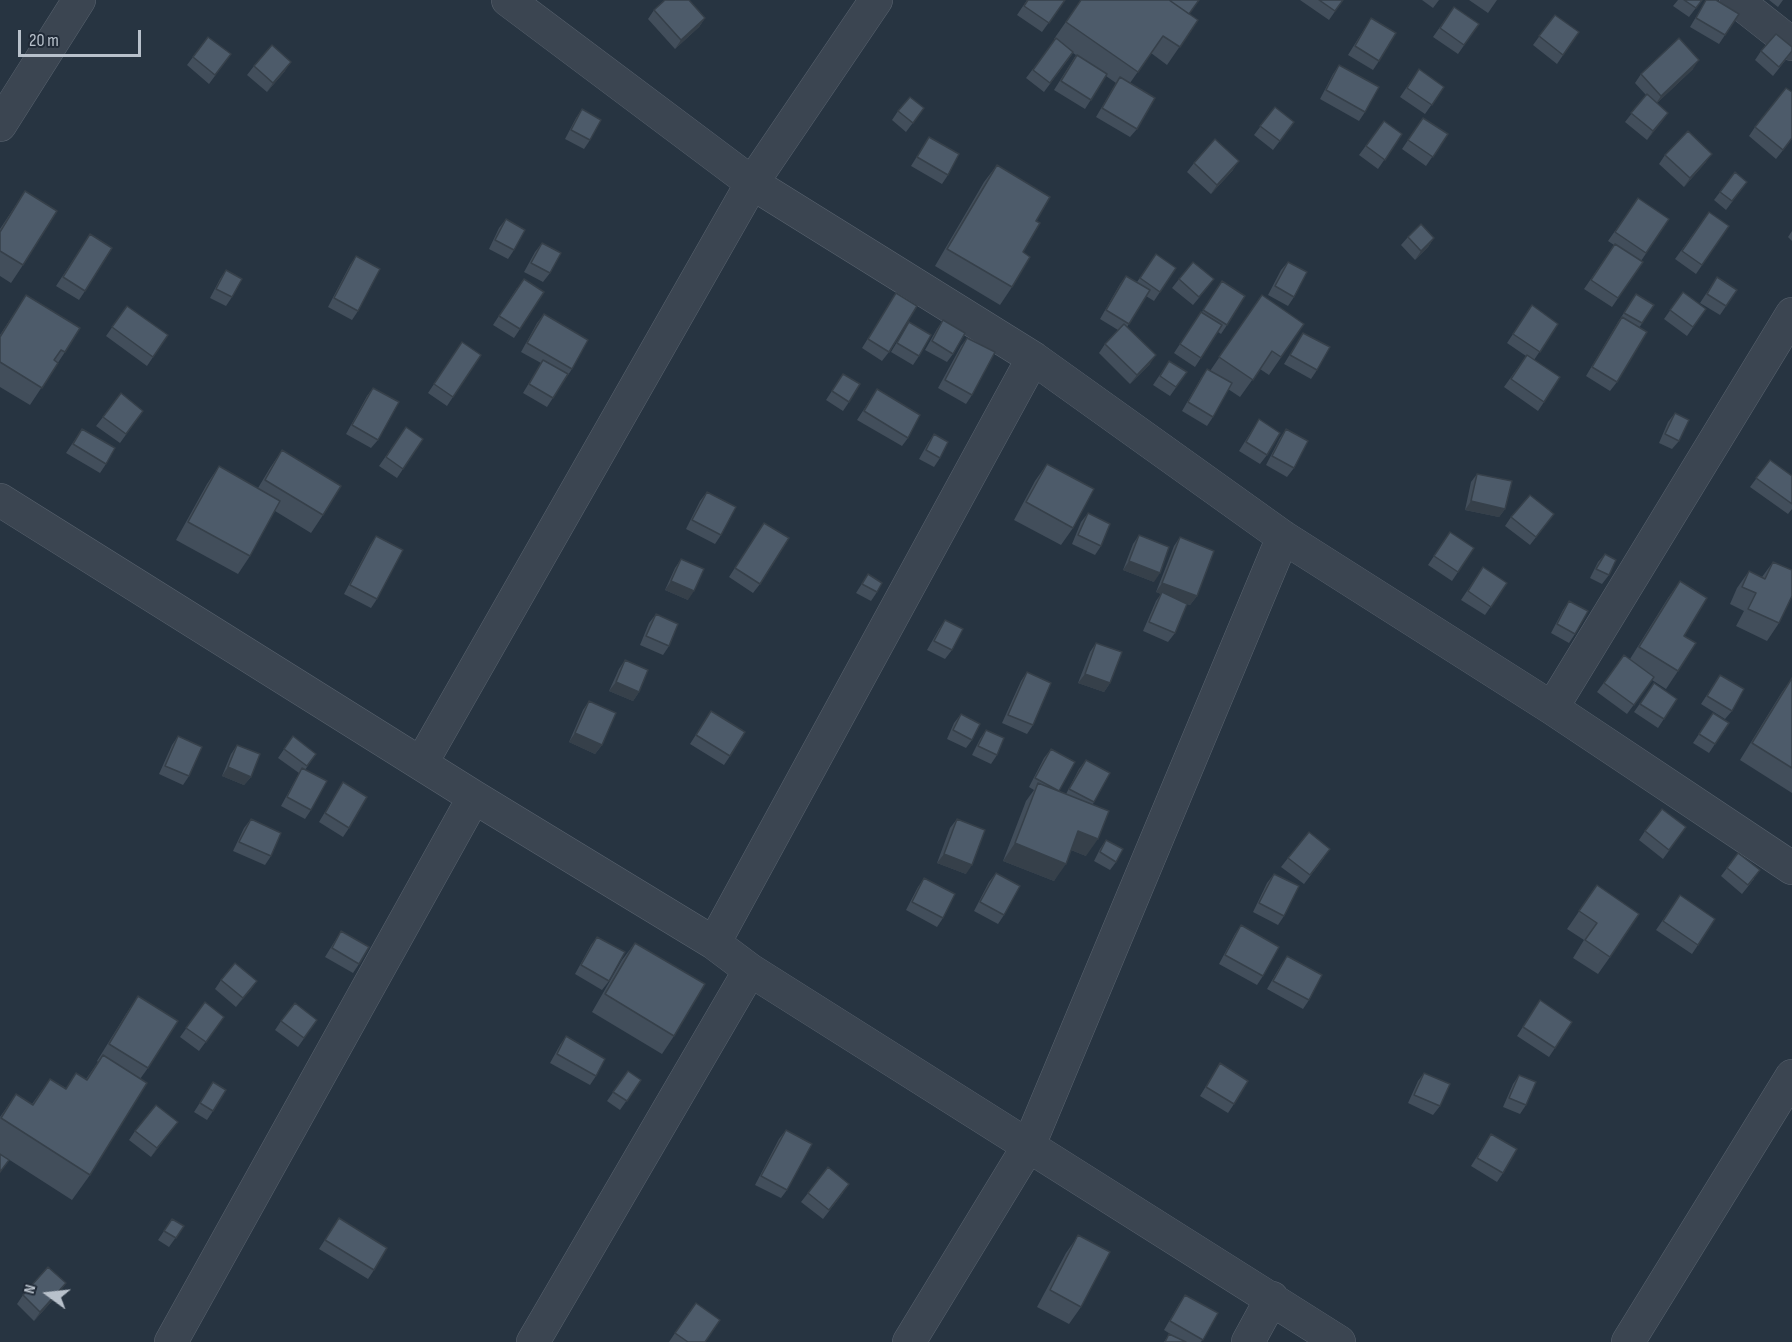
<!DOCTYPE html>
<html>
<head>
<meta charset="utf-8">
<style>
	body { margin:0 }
	#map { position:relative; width:1792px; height:1342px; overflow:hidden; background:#273441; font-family:"Sofia Sans Condensed",sans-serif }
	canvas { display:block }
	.north { position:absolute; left:18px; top:1264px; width:60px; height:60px; -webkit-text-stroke:4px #202a37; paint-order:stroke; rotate:285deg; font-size:16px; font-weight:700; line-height:24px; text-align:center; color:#b8c1cb }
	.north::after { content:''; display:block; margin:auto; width:21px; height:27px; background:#b8c1cb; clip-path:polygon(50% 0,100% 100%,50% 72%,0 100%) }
	.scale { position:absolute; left:18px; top:30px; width:123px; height:27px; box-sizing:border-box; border:3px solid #b8c1cb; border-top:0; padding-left:8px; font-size:18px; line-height:21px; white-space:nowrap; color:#b8c1cb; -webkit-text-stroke:4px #202a37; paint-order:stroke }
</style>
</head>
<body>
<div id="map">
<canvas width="1792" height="1342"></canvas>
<div class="north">N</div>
<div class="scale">20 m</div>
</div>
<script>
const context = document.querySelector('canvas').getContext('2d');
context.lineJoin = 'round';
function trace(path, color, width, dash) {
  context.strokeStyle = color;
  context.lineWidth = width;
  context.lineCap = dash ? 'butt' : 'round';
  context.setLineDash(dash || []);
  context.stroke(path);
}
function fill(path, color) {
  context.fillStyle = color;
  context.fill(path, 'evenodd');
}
const minor = new Path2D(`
	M508,0L752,183L1033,358L1283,537L1552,708L1792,868
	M1736,0L1792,44
	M0,125L79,0
	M0,500L474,797L714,943L750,970L1339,1342
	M1552,708L1792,314
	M422,762L752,183L876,0
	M714,943L1033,358
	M171,1342L474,797
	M533,1342L750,970
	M909,1342L1029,1145L1283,537
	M1248,1342L1272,1298
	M1628,1342L1792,1076`);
trace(minor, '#59636f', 34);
trace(minor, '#3b4551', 33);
fill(new Path2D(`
	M1027,0H1065L1042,32L1017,15Z
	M1081,0L1189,14L1198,20L1167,65L1151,53L1130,83L1137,129L1130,137L1096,117L1116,83L1106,76L1085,109L1054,90L1076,55L1073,53L1044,92L1026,78L1055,40L1054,39Z
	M1300,0H1343L1329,20Z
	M1422,0H1439L1433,8Z
	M1469,0H1497L1488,13Z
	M1678,0H1702L1689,17L1673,6Z
	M1706,0L1725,35L1719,44L1690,27Z
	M1769,0H1783L1778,7Z
	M1454,7L1479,24L1458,54L1433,37Z
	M654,10L705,18L699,27L675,49L648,19Z
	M1555,15L1579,32L1557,64L1533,45Z
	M1371,18L1379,61L1373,70L1348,55Z
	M1761,51L1792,52L1773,76L1755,60Z
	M231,54L209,84L187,65L193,57Z
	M1339,65L1365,112L1359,121L1320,99L1333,74Z
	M254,66L285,71L267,92L247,75Z
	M1419,69L1444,87L1425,114L1400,97Z
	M1693,69L1657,103L1668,113L1647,140L1625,122L1646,95L1635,83L1641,74Z
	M1792,92V139L1776,159L1749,136L1755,127Z
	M1275,107L1294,122L1273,150L1254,135Z
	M924,108L906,132L892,120L898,111Z
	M582,109L590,140L584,149L565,139L576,118Z
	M1423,118L1448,134L1426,166L1402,149Z
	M1384,121L1402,134L1378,169L1359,155Z
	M929,137L948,175L942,184L911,166Z
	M1665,155L1706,162L1684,187L1659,164Z
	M1194,163L1233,170L1211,194L1187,172Z
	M997,165L1036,221L1023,252L1012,287L1000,305L935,266L984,182Z
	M1747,182L1726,210L1714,200L1720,192Z
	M25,191L23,265L11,283L0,276V229Z
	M1638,198L1669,219L1641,261L1643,262L1612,307L1584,289L1614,245L1608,241Z
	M1709,212L1729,226L1696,274L1675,259Z
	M506,219L514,250L508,259L489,249L499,228Z
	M1792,231V241L1788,237Z
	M90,234L85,291L79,300L56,286Z
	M1408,237L1434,238L1428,247L1415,260L1401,245Z
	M542,243L550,273L543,282L524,272L535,252Z
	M1156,254L1176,268L1154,301L1146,296L1127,327L1150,364L1130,384L1099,353L1105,344L1118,330L1100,319L1120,284L1126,276L1137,282Z
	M356,256L358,311L352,320L328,307L350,265Z
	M1288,262L1294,297L1288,306L1268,295L1281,270Z
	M226,270L232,297L226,306L210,298L220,279Z
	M1717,277L1737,290L1720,315L1700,303Z
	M1179,279L1208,287L1193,305L1172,288Z
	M1222,281L1227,325L1221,334L1218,332L1195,367L1174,353L1195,321L1201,312H1202Z
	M517,288L520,329L514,338L493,325Z
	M1683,292L1706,309L1687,336L1664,319Z
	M896,293L889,352L882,361L862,348Z
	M1636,294L1654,305L1639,328L1617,382L1610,391L1586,376L1618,322Z
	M26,295L65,352L30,405L0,387V335Z
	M1262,295L1304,324L1269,375L1260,369L1240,397L1228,389L1213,417L1207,426L1182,411L1201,378L1207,369L1210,371Z
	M1532,305L1558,324L1534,360L1544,402L1538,411L1504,387L1526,356L1507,343Z
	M127,306L168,335L147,366L106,336Z
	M544,314L572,369L547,407L523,393L541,363L521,352L537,323Z
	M943,320L953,354L947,362L925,350L937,329Z
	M909,322L919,356L913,365L891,352Z
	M1303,333L1317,370L1311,379L1284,364Z
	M967,338L972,395L966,404L938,388L961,346Z
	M462,342L481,355L447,406L428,393Z
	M1169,361L1187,372L1170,396L1153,385Z
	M843,374L849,402L843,411L826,400Z
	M373,388L378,440L371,448L346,434L367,396Z
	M877,389L908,438L902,446L857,420Z
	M143,411L120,443L96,426L103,417Z
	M1675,413L1679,441L1672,449L1659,443L1668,422Z
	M1259,419L1267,455L1260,464L1239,451Z
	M406,427L423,439L397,478L379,466Z
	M82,429L106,464L100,473L66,453Z
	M1286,429L1294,468L1287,477L1266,465L1280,438Z
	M934,434L940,458L934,467L919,459L928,443Z
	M282,450L323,515L311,533L275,511L250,556L238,574L176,540L207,484L219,466L258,488L270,468Z
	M1770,460L1792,476V509L1788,514L1750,487Z
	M1047,464L1073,528L1061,545L1014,520L1035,481Z
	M1477,474L1505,509L1499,517L1465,510L1471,482Z
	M707,492L721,535L715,544L686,529L700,501Z
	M1088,513L1101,546L1095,555L1072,544L1081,522Z
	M1554,514L1530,545L1505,526L1511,517Z
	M758,532L760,584L753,593L729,577Z
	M1450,532L1474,548L1452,581L1428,565Z
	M1139,535L1154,582L1123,570L1133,544Z
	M376,536L377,599L371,608L344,594L370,545Z
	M1180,537L1197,596L1190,605L1187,604L1175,633L1168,642L1143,631L1156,601L1161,594L1156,592L1174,546Z
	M1605,554L1609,575L1602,584L1590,578L1598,562Z
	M681,559L688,600L665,590L675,568Z
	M1773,562L1779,623L1767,641L1736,626L1744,611L1730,604L1737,588L1749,571L1762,577Z
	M1483,567L1507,583L1485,615L1461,600Z
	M868,574L877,592L871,601L856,593Z
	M1680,581L1684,636L1678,671L1666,689L1652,680L1627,714L1597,692L1624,655L1630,659L1668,598Z
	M1569,601L1575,634L1569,643L1551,633L1563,610Z
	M656,614L669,646L663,655L640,645L649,623Z
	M945,620L952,650L945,659L927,650L939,629Z
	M1096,643L1110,683L1104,692L1078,683L1090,652Z
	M625,660L639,692L633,701L609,691L619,669Z
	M1027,672L1033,725L1027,734L1002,723L1021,681Z
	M1720,675L1732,711L1725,719L1701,704Z
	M1792,678V793L1740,760L1782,692Z
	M1654,683L1677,699L1658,728L1634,712Z
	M589,701L602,745L595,754L569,742L583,710Z
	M711,711L730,756L724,765L690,744Z
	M1713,713L1729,723L1709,753L1693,743Z
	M961,714L972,740L966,748L947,739L954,723Z
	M986,730L997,755L991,764L972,755L980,739Z
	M178,736L189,776L183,785L159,774L172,745Z
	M293,736L316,754L305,770L311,810L305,819L281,806L299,773L278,758Z
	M237,745L251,777L244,785L222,776L231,754Z
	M1051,749L1059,791L1066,794L1079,769L1086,760L1094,802L1093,804L1086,856L1071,850L1054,881L1003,861L1026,801L1034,790L1029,787L1044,758Z
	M343,782L349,828L343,837L319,822Z
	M251,819L271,856L265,865L233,851L244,828Z
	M957,819L966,874L937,863L950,828Z
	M1686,827L1663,859L1639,840L1645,831Z
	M1106,840L1116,862L1110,870L1094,861L1100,849Z
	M1288,858H1324L1304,884L1281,867Z
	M1727,868L1754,879L1742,894L1721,876Z
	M996,873L1004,915L998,924L974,911L989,882Z
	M1274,874L1284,916L1278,925L1253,912L1267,883Z
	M924,878L943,918L937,927L906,910L918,887Z
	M1597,885L1610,957L1598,974L1573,958L1584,940L1567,929Z
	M1680,895L1698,945L1692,954L1656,930Z
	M1241,925L1263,976L1257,985L1219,964L1235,934Z
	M341,931L359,964L353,973L325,957Z
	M597,937L609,981L602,990L575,974L591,945Z
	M635,943L674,1036L662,1054L592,1012L622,960Z
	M1287,956L1309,1000L1303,1009L1267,989L1281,965Z
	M221,980L257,981L236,1007L215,989Z
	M138,996L148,1068L140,1079L90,1175L72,1200L5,1157L0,1173V1117L16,1094L32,1104L50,1079L66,1088L76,1073L86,1079L98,1062L97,1061L126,1014Z
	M1540,1000L1555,1048L1549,1057L1517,1036Z
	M205,1002L224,1017L199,1051L180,1037Z
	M317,1020L298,1047L275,1030L281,1021Z
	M566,1036L596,1076L590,1085L550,1063L560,1045Z
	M1220,1063L1234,1104L1228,1113L1200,1096Z
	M628,1071L641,1080L620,1110L607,1101Z
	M1424,1073L1440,1106L1433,1115L1408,1103L1418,1081Z
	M1519,1075L1526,1105L1520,1114L1503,1107L1513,1084Z
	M213,1082V1111L207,1120L194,1112Z
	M786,1130L787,1190L781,1198L755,1185L779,1139Z
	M135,1131H171L151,1157L129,1140Z
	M1491,1134L1503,1173L1497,1182L1471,1166Z
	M808,1193H843L823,1219L801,1202Z
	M339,1218L374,1270L368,1279L319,1249Z
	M172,1219L184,1226L169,1247L158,1240Z
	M1078,1236L1081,1307L1069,1324L1037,1307L1066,1253Z
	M60,1292L34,1321L17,1304L23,1295Z
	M1185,1295L1218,1313L1201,1342H1164L1169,1334L1175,1337L1164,1330L1179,1304Z
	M689,1312L705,1342H669Z`), '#424e5b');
fill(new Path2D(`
	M705,18L699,27L675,49L681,40Z
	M1699,60L1693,69L1655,105L1661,96Z
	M291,62L285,71L267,92L273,83Z
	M1668,113L1662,122L1647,140L1653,131Z
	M1712,154L1706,162L1684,187L1690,178Z
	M1239,161L1233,170L1211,194L1217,185Z
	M1434,238L1428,247L1415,260L1421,251Z
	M1156,355L1150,364L1130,384L1137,375Z
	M1471,501L1505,509L1499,517L1465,510Z
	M1129,561L1160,573L1154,582L1123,570Z
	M671,581L694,591L688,600L665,590Z
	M1162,583L1197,596L1190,605L1161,594L1162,592L1161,594L1156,592Z
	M1085,674L1110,683L1104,692L1078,683Z
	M616,682L639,692L633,701L609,691Z
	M575,733L602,745L595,754L569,742Z
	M228,767L251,777L244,785L222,776Z
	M1078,831L1098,839L1086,856L1066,848Z
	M1015,843L1066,864L1054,881L1003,861Z
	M944,854L972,865L966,874L937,863Z
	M257,981L251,990L236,1007L243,998Z
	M178,1122L171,1131L151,1157L157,1148Z
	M66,1283L60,1292L34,1321L40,1312Z`), '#36404a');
const building = new Path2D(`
	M665,0H689L705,18L681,40L654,10Z
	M1028,0H1065L1049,23L1024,6Z
	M1081,0H1169L1198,20L1180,47L1163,36L1138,72L1066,22Z
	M1169,0H1199L1189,14Z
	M1319,0H1343L1335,11Z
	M1684,0H1702L1696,8Z
	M1706,0H1716L1739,14L1725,35L1696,18Z
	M1454,7L1479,24L1464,45L1440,28Z
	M1555,15L1579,32L1563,55L1539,36Z
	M1371,18L1396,33L1379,61L1355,46Z
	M1776,34L1792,47V51L1779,67L1761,51Z
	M208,37L231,54L215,75L193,57Z
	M1056,38L1073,52L1050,83L1033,70Z
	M1679,38L1699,60L1661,96L1641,74Z
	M272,45L291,62L273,83L254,66Z
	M1077,55L1107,74L1091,100L1061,81Z
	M1339,65L1379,87L1365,112L1326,90Z
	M1419,69L1444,87L1432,105L1407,88Z
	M1120,77L1155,98L1137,129L1102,108Z
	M1786,88L1792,92V138L1783,150L1755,127Z
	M1647,94L1668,113L1653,131L1631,113Z
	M910,97L924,108L913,123L898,111Z
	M1275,107L1294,122L1280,141L1260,126Z
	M582,109L601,120L590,140L571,130Z
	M1423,118L1448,134L1433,157L1408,140Z
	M1384,121L1402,134L1385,160L1366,146Z
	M1688,131L1712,154L1690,178L1665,155Z
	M929,137L959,154L948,175L917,157Z
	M1215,139L1239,161L1217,185L1194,163Z
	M997,165L1050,197L1036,221L1040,223L1023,252L1030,257L1012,287L947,249Z
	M1735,172L1747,182L1732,201L1720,192Z
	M25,191L57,211L23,265L0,251V232Z
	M1638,198L1669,219L1646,253L1615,232Z
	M1709,212L1729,226L1702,265L1682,251Z
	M506,219L525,230L514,250L495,240Z
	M1421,224L1434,238L1421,251L1408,237Z
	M90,234L112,248L85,291L63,277Z
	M542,243L561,253L550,273L531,263Z
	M1615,244L1643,262L1618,298L1591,280Z
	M1156,254L1176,268L1160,292L1140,278Z
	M356,256L380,269L358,311L334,298Z
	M1193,262L1214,279L1199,297L1179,279Z
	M1288,262L1307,272L1294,297L1275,286Z
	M226,270L242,279L232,297L216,289Z
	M1126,276L1150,290L1129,324L1106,310Z
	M1717,277L1737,290L1726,306L1707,294Z
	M524,279L544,292L520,329L499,316Z
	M1222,281L1245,296L1227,325L1203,310Z
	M1683,292L1706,309L1693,327L1670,310Z
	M896,293L917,306L889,352L868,339Z
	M1636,294L1654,305L1642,323L1624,313Z
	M26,295L80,328L65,352L61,350L54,360L58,363L42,388L0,362V337Z
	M1262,295L1304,324L1281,357L1272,351L1253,380L1219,357Z
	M1532,305L1558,324L1540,352L1513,334Z
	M127,306L168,335L153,357L112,327Z
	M1201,312L1222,325L1201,358L1180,344Z
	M544,314L588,340L572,369L527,343Z
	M1622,317L1647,332L1617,382L1592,367Z
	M943,320L965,333L953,354L932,341Z
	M909,322L931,335L919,356L897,343Z
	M1124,324L1156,355L1137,375L1105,344Z
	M1303,333L1330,347L1317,370L1290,355Z
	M967,338L995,352L972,395L945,380Z
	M462,342L481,355L453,397L434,384Z
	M1527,355L1560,377L1544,402L1511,379Z
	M543,360L568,374L553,398L529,384Z
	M1169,361L1187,372L1176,387L1160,376Z
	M1207,369L1232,383L1213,417L1188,402Z
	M843,374L860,384L849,402L832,391Z
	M373,388L399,402L378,440L352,425Z
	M877,389L920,415L908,438L864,411Z
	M121,393L143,411L126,434L103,417Z
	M1675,413L1689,420L1679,441L1665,434Z
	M1259,419L1280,433L1267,455L1246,442Z
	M406,427L423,439L403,469L386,457Z
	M82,429L115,448L106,464L73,444Z
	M1286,429L1308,441L1294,468L1272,456Z
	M934,434L948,442L940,458L926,450Z
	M282,450L341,486L323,515L265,480Z
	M1770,460L1792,476V504L1756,478Z
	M1047,464L1094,489L1073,528L1026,502Z
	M219,466L280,501L250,556L188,522Z
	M1477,474L1512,481L1505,509L1471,501Z
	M707,492L736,507L721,535L692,520Z
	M1530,495L1554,514L1536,537L1511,517Z
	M1088,513L1110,524L1101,546L1078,535Z
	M764,523L789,538L760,584L735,568Z
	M1450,532L1474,548L1458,572L1434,556Z
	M1139,535L1169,547L1160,573L1129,561Z
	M376,536L403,550L377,599L350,585Z
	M1180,537L1214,551L1197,596L1162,583Z
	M1605,554L1616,560L1609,575L1596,569Z
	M681,559L704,569L694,591L671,581Z
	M1773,562L1792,570V596L1779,623L1748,609L1756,593L1742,587L1749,571L1765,579Z
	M1483,567L1507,583L1491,607L1468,591Z
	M868,574L882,583L877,592L862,584Z
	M1680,581L1707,598L1684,636L1696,643L1678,671L1639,647Z
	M1162,592L1187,604L1175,633L1149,622Z
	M1569,601L1588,611L1575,634L1557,624Z
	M656,614L678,624L669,646L646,636Z
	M945,620L963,629L952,650L934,641Z
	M1096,643L1122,652L1110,683L1085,674Z
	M1624,655L1654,677L1634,705L1604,683Z
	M625,660L648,670L639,692L616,682Z
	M1027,672L1051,683L1033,725L1008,715Z
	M1720,675L1744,689L1732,711L1707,696Z
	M1792,678V768L1752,743Z
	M1654,683L1677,699L1664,719L1640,704Z
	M589,701L616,713L602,745L575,733Z
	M711,711L745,732L730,756L696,735Z
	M1713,713L1729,723L1715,744L1699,734Z
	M961,714L980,724L972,740L953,730Z
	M986,730L1004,738L997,755L978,746Z
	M178,736L202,747L189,776L165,766Z
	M293,736L316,754L307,766L284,749Z
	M237,745L260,754L251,777L228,767Z
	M1051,749L1075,762L1059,791L1035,778Z
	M1086,760L1110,773L1094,802L1069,789Z
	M302,768L327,781L311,810L287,797Z
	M343,782L367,797L349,828L325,813Z
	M1038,783L1109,811L1098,839L1078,831L1066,864L1015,843Z
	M1662,809L1686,827L1669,850L1645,831Z
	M251,819L281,833L271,856L239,842Z
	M957,819L985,830L972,865L944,854Z
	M1309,832L1330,849L1310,875L1288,858Z
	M1106,840L1123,849L1116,862L1100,852Z
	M1738,853L1760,870L1748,885L1727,868Z
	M996,873L1020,886L1004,915L980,902Z
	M1274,874L1299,886L1284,916L1259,903Z
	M924,878L955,894L943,918L912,902Z
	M1597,885L1639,914L1610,957L1585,940L1597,923L1579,911Z
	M1680,895L1715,919L1698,945L1663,921Z
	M1241,925L1279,947L1263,976L1225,955Z
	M341,931L369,947L359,964L332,948Z
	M597,937L625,952L609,981L581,965Z
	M635,943L705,984L674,1036L605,994Z
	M1287,956L1322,975L1309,1000L1273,981Z
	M235,963L257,981L243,998L221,980Z
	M138,996L178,1021L148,1068L109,1044Z
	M1540,1000L1572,1022L1555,1048L1523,1027Z
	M205,1002L224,1017L206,1042L186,1028Z
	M295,1003L317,1020L304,1038L281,1021Z
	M566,1036L605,1059L596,1076L557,1054Z
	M103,1055L147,1083L90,1175L1,1118L16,1094L33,1105L50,1079L66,1089L76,1073L87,1080Z
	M1220,1063L1248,1081L1234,1104L1206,1087Z
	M628,1071L641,1080L627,1101L613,1092Z
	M1424,1073L1450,1084L1440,1106L1414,1095Z
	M1519,1075L1536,1082L1526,1105L1509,1098Z
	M213,1082L226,1090L213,1111L200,1103Z
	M156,1105L178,1122L157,1148L135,1131Z
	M786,1130L812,1144L787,1190L761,1176Z
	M1491,1134L1517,1149L1503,1173L1477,1158Z
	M0,1154L9,1160L0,1172Z
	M828,1167L849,1184L829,1210L808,1193Z
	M339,1218L387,1248L374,1270L325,1240Z
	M172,1219L184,1226L176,1238L164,1231Z
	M1078,1235L1110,1252L1081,1307L1050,1290Z
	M48,1267L66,1283L40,1312L23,1295Z
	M1185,1295L1218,1313L1203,1340L1170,1321Z
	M696,1303L720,1320L705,1342H688L675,1333Z
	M1169,1334L1186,1342H1165Z`);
fill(building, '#4d5b6a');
trace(building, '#36404a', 1.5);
</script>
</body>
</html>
